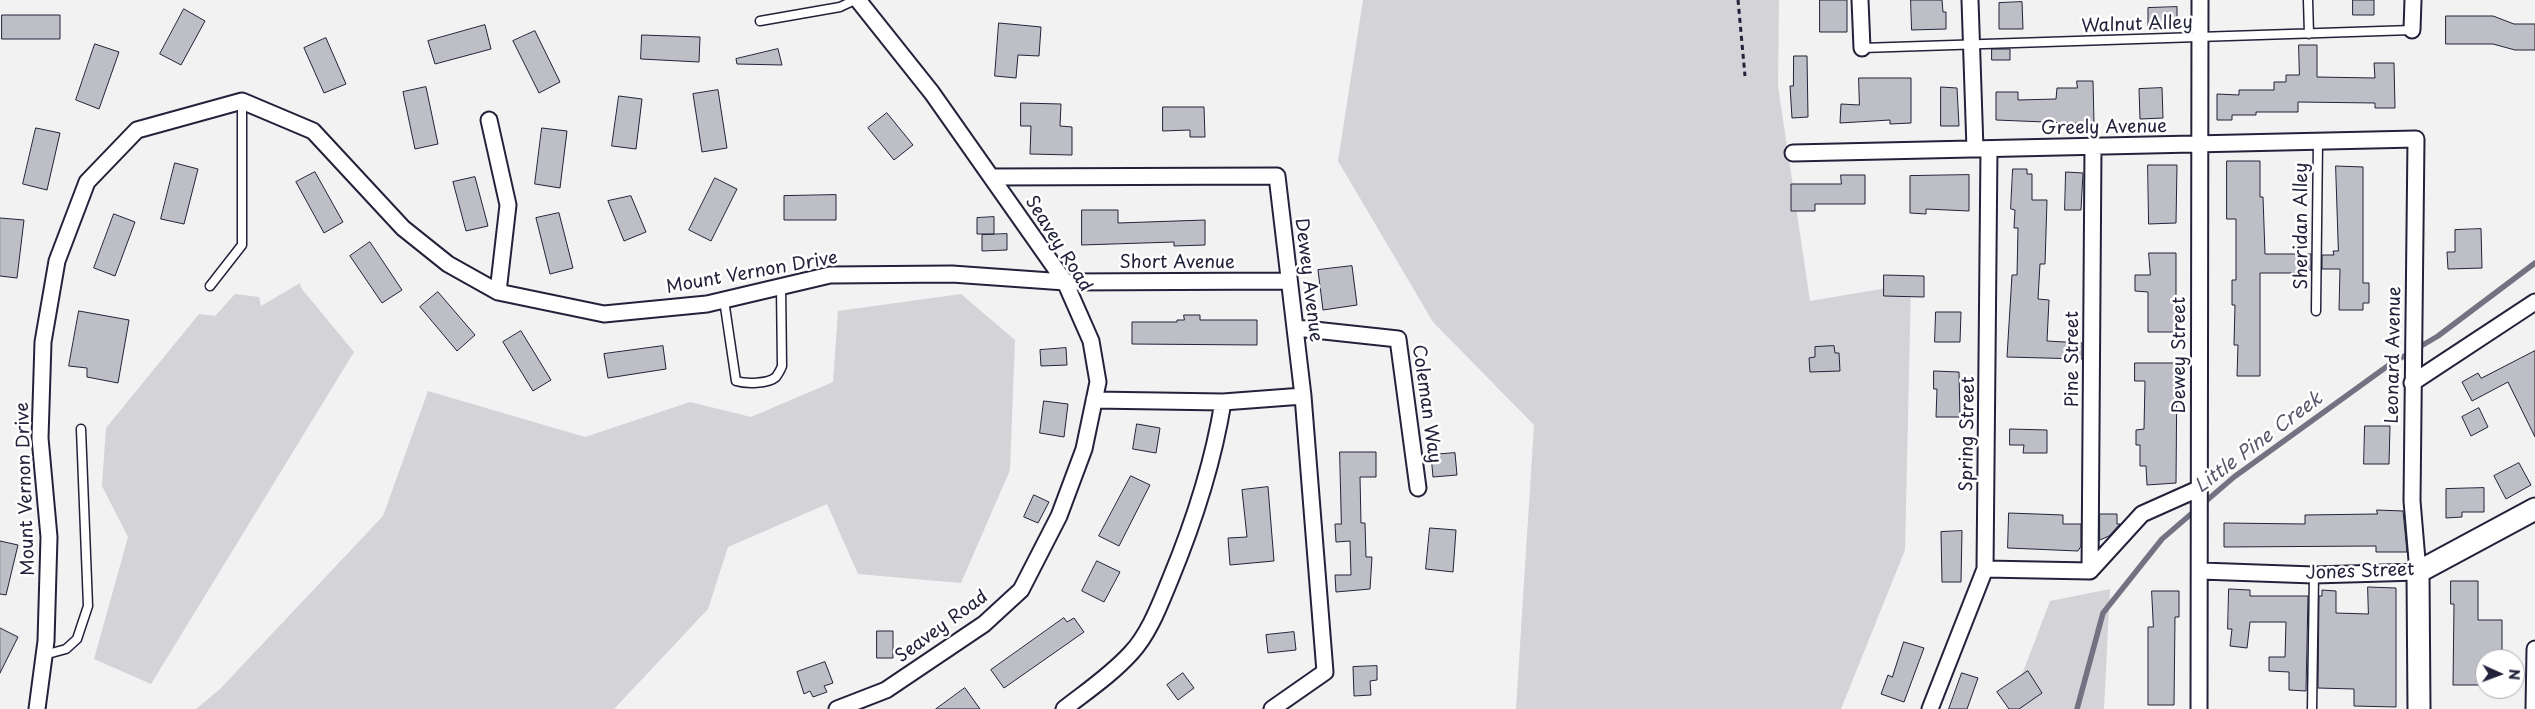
<!DOCTYPE html>
<html>
<head>
<meta charset="utf-8">
<style>
	body { margin:0 }
	#map { position:relative; width:2535px; height:709px; overflow:hidden; background:#f2f2f3; font-family:"Playpen Sans",sans-serif }
	canvas { display:block }
	.north { position:absolute; left:2475px; top:649px; width:50px; height:50px; box-sizing:border-box; background:#fff; border:1px solid #a7a7b1; border-radius:50%; rotate:92deg; font-size:14px; font-weight:700; line-height:20px; text-align:center; color:#22223b }
	.north::after { content:''; display:block; margin:auto; width:18px; height:22px; background:#22223b; clip-path:polygon(50% 0,100% 100%,50% 72%,0 100%) }
</style>
</head>
<body>
<div id="map">
<canvas width="2535" height="709"></canvas>
<div class="north">N</div>
</div>
<script>
const context = document.querySelector('canvas').getContext('2d');
context.lineJoin = 'round';
function fill(path, color) {
  context.fillStyle = color;
  context.fill(path, 'evenodd');
}
function trace(path, color, width, dash) {
  context.strokeStyle = color;
  context.lineWidth = width;
  context.lineCap = dash ? 'butt' : 'round';
  context.setLineDash(dash || []);
  context.stroke(path);
}
function drawText(font, color, halo, rows, align = 'center') {
  context.font = font + ' "Playpen Sans",sans-serif';
  context.lineWidth = 5;
  context.setLineDash([]);
  context.textBaseline = 'middle';
  context.strokeStyle = halo;
  context.fillStyle = color;
  for (const [text, x, y, turn = 0] of rows) {
    context.save();
    context.translate(x, y);
    context.rotate((+turn || 0) * Math.PI / 180);
    context.textAlign = isNaN(turn) ? turn : align;
    if (halo) context.strokeText(text, 0, 0);
    context.fillText(text, 0, 0);
    context.restore();
  }
}
fill(new Path2D(`
	M1363,0H1779L1778,86L1810,301L1911,284L1905,550L1841,709H1516L1534,425L1433,322L1338,161Z
	M300,283L301,288L354,352L151,684L94,659L128,537L102,486L106,428L199,314L215,316L235,294L259,297L261,306Z
	M961,294L1015,340L1010,470L961,583L858,574L827,504L728,547L708,609L614,709H196L220,689L383,516L428,391L585,437L690,402L751,417L833,382L838,311Z
	M2110,589L2104,709H2009L2050,601Z`), '#d3d3d8');
trace(new Path2D(`
	M2077,709L2103,613L2162,539L2234,477L2389,365L2438,336L2535,263`), '#727282', 5.5);
const building = new Path2D(`
	M1820,0H1847V32H1820Z
	M1911,0H1942L1943,12H1946V29L1912,30Z
	M2353,0H2374V15H2353Z
	M2022,2L2023,29H1999V3Z
	M2177,7V28L2148,29V8Z
	M184,9L205,21L181,65L160,54Z
	M2,15H60V39H2Z
	M2446,16H2493L2514,24H2535V50H2515L2493,44H2446Z
	M999,23L1041,27L1039,56L1018,55L1016,78L995,76Z
	M485,25L491,49L435,64L428,41Z
	M535,31L560,82L539,93L513,41Z
	M642,35L700,37L699,62L641,59Z
	M326,38L346,84L324,93L304,48Z
	M95,44L119,52L99,109L76,100Z
	M2299,45H2317V77L2375,78L2374,63H2394L2395,108H2375V103L2298,102V112H2256V115H2232V120H2217V94L2239,95V90H2274V82H2286V75H2299Z
	M778,49L782,65L737,64L736,59Z
	M1992,49H2010V60H1992Z
	M1794,56H1807L1808,117L1792,118L1790,86H1793Z
	M1859,78H1911V123L1890,124V120L1840,123L1841,104L1859,105Z
	M2077,81H2093L2094,124L1996,120V92H2018V100L2056,99L2057,88H2077Z
	M426,87L438,144L415,149L403,92Z
	M1941,87L1957,88L1959,126H1941Z
	M2162,88L2163,118L2140,119L2139,89Z
	M718,90L727,148L702,152L693,94Z
	M619,96L642,99L636,149L612,146Z
	M1021,103L1061,104L1060,126L1072,127V155L1030,154L1031,126H1021Z
	M1163,107H1204L1205,137H1190V130L1163,131Z
	M887,113L913,145L894,160L868,128Z
	M36,128L60,133L47,190L23,184Z
	M542,128L567,131L560,188L535,184Z
	M2227,161H2260V197H2263L2265,254H2311V270H2306V273H2260V376H2237L2238,345H2234L2235,305H2232V280H2236V219H2227Z
	M175,163L198,169L184,224L161,219Z
	M2148,165H2177L2176,223L2149,224Z
	M2336,166L2363,167V283H2369V303H2363V310H2339L2340,269H2322V255H2334L2333,251H2338Z
	M2013,169H2027V174H2032V200H2047L2045,264H2040L2038,299L2049,300L2047,341L2082,343V359L2007,357L2012,275H2017L2018,228H2014L2015,210L2011,209Z
	M315,172L343,222L324,233L296,182Z
	M2066,172L2083,173L2081,210H2065Z
	M1841,175H1865V204H1815V211H1791V184H1841Z
	M1969,175V211L1926,209V214L1910,213V176Z
	M475,177L488,226L466,231L453,182Z
	M715,178L737,189L711,241L689,230Z
	M836,195V220H784V196Z
	M631,196L646,232L624,241L608,201Z
	M1082,210H1118V223L1205,220V245L1174,246V242L1082,245Z
	M559,213L573,268L550,274L536,218Z
	M114,214L135,222L115,276L94,268Z
	M994,217V234H977V218Z
	M0,218L24,220L17,278L0,276Z
	M2481,229L2482,268L2448,269L2447,252H2455V230Z
	M1007,234V250L982,251V235Z
	M370,242L402,290L382,303L350,256Z
	M2149,253H2176V332H2148V292L2135,291V275H2150Z
	M1352,266L1357,305L1323,310L1318,270Z
	M1884,275L1924,276V297L1884,296Z
	M438,292L475,335L457,351L420,307Z
	M79,311L129,320L118,383L87,377V368L69,366Z
	M1936,312H1961L1960,342H1935Z
	M1184,315H1200V320H1257V345L1132,344V322H1177V320H1184Z
	M521,331L551,380L533,391L503,342Z
	M663,346L666,369L608,378L604,354Z
	M1834,346L1835,353H1839L1840,371L1810,372L1809,358L1815,357V347Z
	M1066,348L1067,365L1041,366L1040,350Z
	M2535,351V437L2508,382L2472,401L2462,382L2478,373L2481,378Z
	M2135,363H2177L2176,483L2147,485L2146,466H2140V445H2136V430L2144,429L2145,381H2135Z
	M1934,371L1959,372L1960,417H1936L1937,389H1934Z
	M1044,401L1068,404L1064,437L1040,433Z
	M2479,408L2488,427L2471,436L2462,417Z
	M1137,424L1160,428L1156,453L1133,449Z
	M2365,426H2390L2389,464H2364Z
	M2010,429L2047,430V453H2023L2024,445H2010Z
	M1340,452H1376V477H1360L1361,523H1365L1366,557H1372L1370,589L1336,592L1335,575H1351L1350,541L1336,542L1335,524H1341Z
	M1455,453L1457,475L1433,477L1431,455Z
	M2519,463L2531,485L2506,499L2494,476Z
	M1131,476L1150,485L1119,546L1099,536Z
	M1268,487L1274,561L1230,565L1228,538L1247,537L1242,490Z
	M2484,488V512H2462V517L2446,518V489Z
	M1034,495L1049,502L1038,523L1024,517Z
	M2377,510L2403,511L2407,552H2376V546L2224,547V523L2305,524V515L2377,514Z
	M2009,513L2063,515V524H2081V546L2078,551L2008,548Z
	M2100,514H2117V524H2120L2109,536L2100,540Z
	M1430,528L1456,530L1453,572L1426,569Z
	M1962,531L1961,582H1942L1941,532Z
	M0,541L18,545L6,595L0,594Z
	M1097,561L1120,572L1104,602L1082,591Z
	M2451,581H2478V620H2502V657H2484V685H2453L2454,604H2451Z
	M2368,587L2396,588V707L2354,706V689L2318,688L2319,596H2322V590L2336,591V613L2368,614Z
	M2229,589L2250,590V596H2308L2306,691L2289,690V672L2269,671V657H2285L2286,622H2250L2247,648L2230,646L2232,629H2228Z
	M2152,591H2179V617H2175L2174,705H2148V627H2153Z
	M1064,618L1067,622L1074,618L1084,632L1004,688L991,670Z
	M0,628L18,637L0,673Z
	M877,631H893V658H877Z
	M1294,632L1296,650L1268,653L1266,635Z
	M1904,642L1924,648L1904,702L1881,694L1888,675L1892,677Z
	M825,662L833,683L824,686L827,692L813,697L810,691L804,694L797,672Z
	M1377,666V680L1370,681L1371,695L1354,696L1353,667Z
	M2028,671L2042,693L2019,709H2009L1997,692Z
	M1183,673L1194,688L1178,700L1167,685Z
	M1962,673L1978,678L1967,709H1949Z
	M965,688L980,709H936Z`);
fill(building, '#bebec6');
trace(building, '#22223b', 1);
const lane = new Path2D(`
	M2308,0L2309,34
	M760,21L840,7L855,0
	M1862,48L2412,30
	M210,286L242,245V101
	M724,300L736,381C746,384 768,384 776,377C778,374 781,369 782,366L781,286
	M2316,311L2318,141
	M44,655L66,649L77,639L88,606L81,429
	M2312,709L2314,575`);
const street = new Path2D(`
	M1860,0L1862,48
	M1970,0L1975,149
	M2412,30L2413,0
	M489,120L508,205L498,292
	M1793,153L2416,139L2412,501L2418,572L2314,575L2201,571
	M992,177L1277,176L1303,396L1325,672L1272,709
	M1296,328L1398,339L1418,488
	M2412,383L2535,302
	M1094,400L1223,402L1303,396
	M1985,569L2090,571L2142,514L2198,489
	M2090,571L2093,147
	M37,709L46,641L49,537L40,438L43,342L57,261L87,182L137,130L242,101L313,131L403,228L448,264L498,292L604,314L707,304L830,275L952,274L1065,282L1289,281
	M837,709L886,690L984,624L1021,590L1059,516L1084,449L1098,382L1091,341L1065,282L932,93L858,0
	M1064,709C1087,691 1111,675 1131,653C1149,634 1160,604 1170,580C1194,522 1213,464 1223,402
	M1930,709L1985,569L1989,149
	M2199,709L2200,0
	M2534,709L2535,649`);
const secondary = new Path2D(`
	M2419,709L2418,572L2535,509`);
trace(lane, '#22223b', 11);
trace(street, '#22223b', 19);
trace(secondary, '#22223b', 25);
trace(new Path2D(`
	M1738,0L1745,76`), '#22223b', 3, [5, 4]);
trace(lane, '#fff', 8);
trace(street, '#fff', 15);
trace(secondary, '#fff', 21);
drawText('18px', '#22223b', '#fff', [
	["Walnut Alley",2137,25,-2],
	["Greely Avenue",2104,128,-1],
	["Sheridan Alley",2302,226,-90],
	["Seavey Road",1058,244,58],
	["Short Avenue",1177,263],
	["Mount Vernon Drive",752,273,-10],
	["Dewey Avenue",1308,280,83],
	["Dewey Street",2180,355,-90],
	["Leonard Avenue",2394,355,-89],
	["Pine Street",2073,359,-90],
	["Coleman Way",1426,404,82],
	["Spring Street",1968,434,-89],
	["Mount Vernon Drive",26,489,-92],
	["Jones Street",2360,572,-2],
	["Seavey Road",942,627,-36]
]);
drawText('italic 19px', '#58586b', '#fff', [
	["Little Pine Creek",2259,443,-37]
]);
</script>
</body>
</html>
